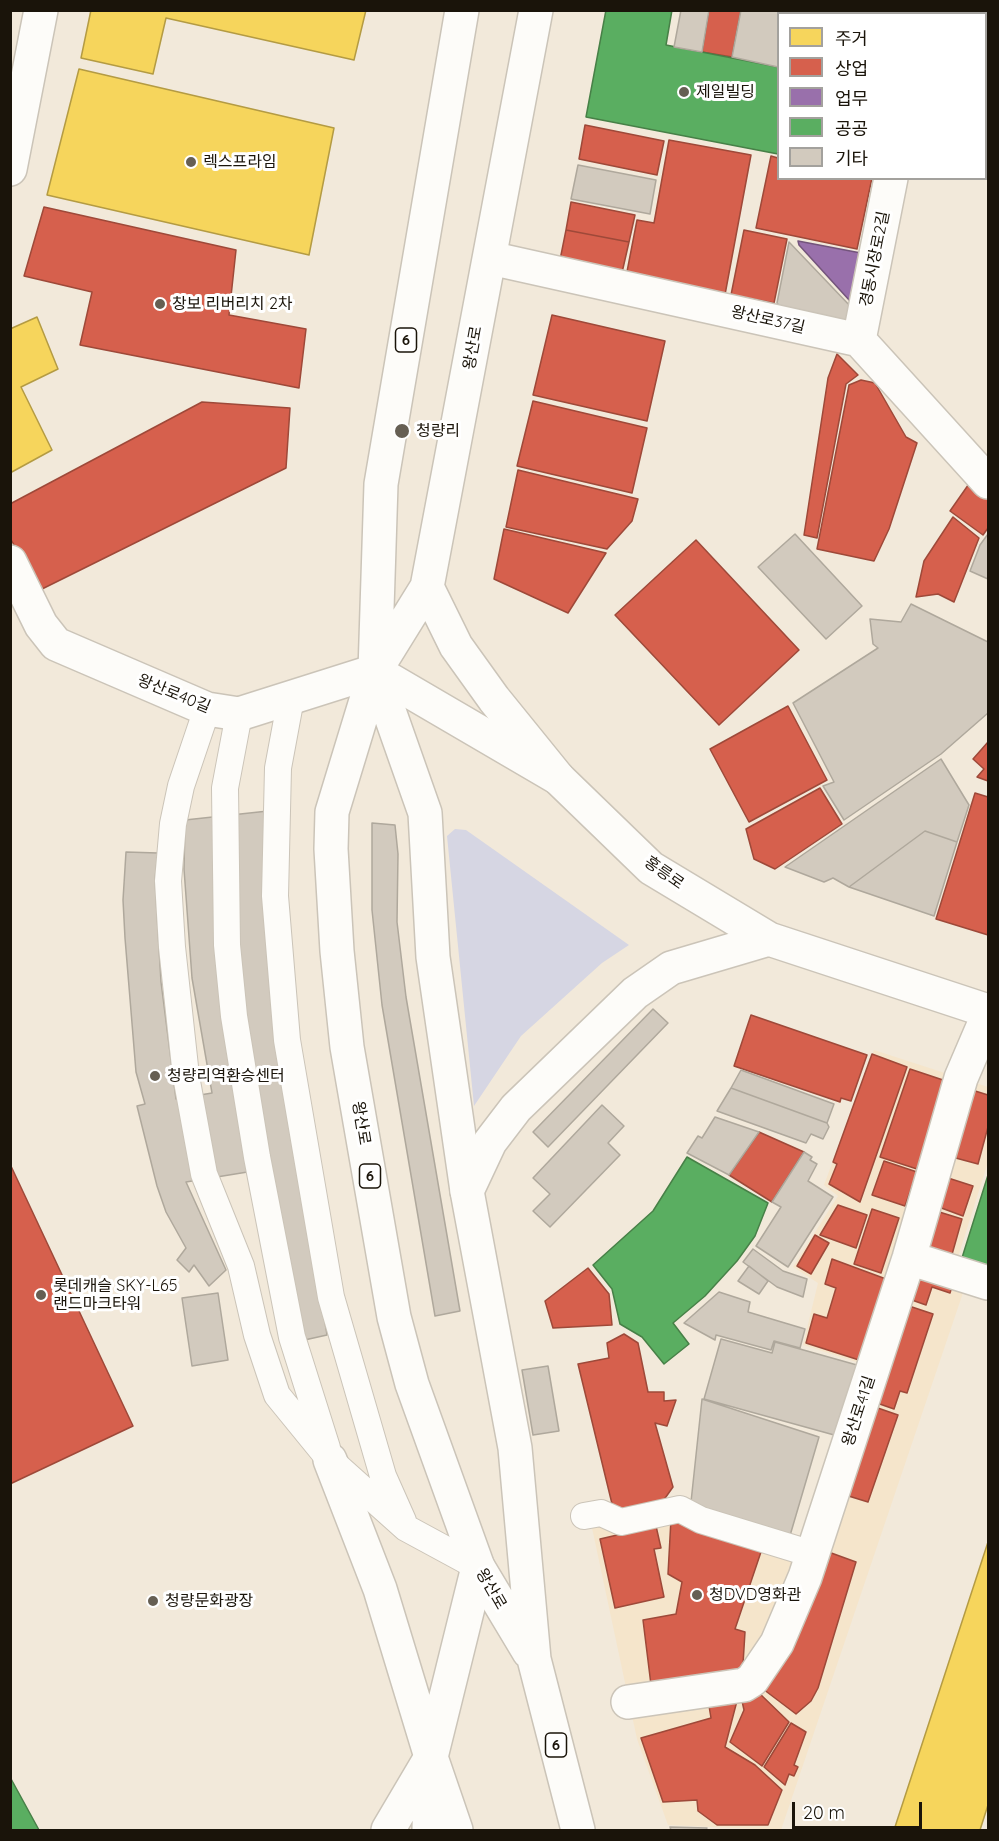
<!DOCTYPE html>
<html>
<head>
<meta charset="utf-8">
<style>
	body { margin:0 }
	#map { position:relative; width:999px; height:1841px; overflow:hidden; background:#f2e9da; font-family:Quicksand,"Noto Sans KR",sans-serif }
	canvas { display:block }
	.frame { position:absolute; inset:0; border:12px solid #1a140a; pointer-events:none }
	.legend { position:absolute; left:777px; top:12px; width:210px; height:168px; box-sizing:border-box; background:#fff; border:2px solid #a3a19d; margin:0; padding:8px 10px; list-style:none; font-size:18px; color:#1a140a }
	.legend li { display:flex; align-items:center; gap:12px; height:30px }
	.legend b { width:30px; border:2px solid #a3a19d }
	.scale { position:absolute; left:792px; top:1802px; width:130px; height:27px; box-sizing:border-box; border:3px solid #1a140a; border-top:0; padding-left:8px; font-size:18px; line-height:21px; white-space:nowrap; color:#1a140a; -webkit-text-stroke:4px #fff; paint-order:stroke }
</style>
</head>
<body>
<div id="map">
<canvas width="999" height="1841"></canvas>
<div class="frame"></div>
<ul class="legend">
<li><b style="height:16px;background:#f6d55c"></b>주거</li>
<li><b style="height:16px;background:#d6604d"></b>상업</li>
<li><b style="height:16px;background:#9970ab"></b>업무</li>
<li><b style="height:16px;background:#5aae61"></b>공공</li>
<li><b style="height:16px;background:#d2cabe"></b>기타</li>
</ul>
<div class="scale">20 m</div>
</div>
<script>
const context = document.querySelector('canvas').getContext('2d');
context.lineJoin = 'round';
function fill(path, color) {
  context.fillStyle = color;
  context.fill(path, 'evenodd');
}
function trace(path, color, width, dash) {
  context.strokeStyle = color;
  context.lineWidth = width;
  context.lineCap = dash ? 'butt' : 'round';
  context.setLineDash(dash || []);
  context.stroke(path);
}
function drawText(font, color, halo, rows, align = 'center') {
  context.font = font + ' Quicksand,"Noto Sans KR",sans-serif';
  context.lineWidth = 6;
  context.setLineDash([]);
  context.textBaseline = 'middle';
  context.strokeStyle = halo;
  context.fillStyle = color;
  for (const [text, x, y, turn = 0] of rows) {
    context.save();
    context.translate(x, y);
    context.rotate((+turn || 0) * Math.PI / 180);
    context.textAlign = isNaN(turn) ? turn : align;
    if (halo) context.strokeText(text, 0, 0);
    context.fillText(text, 0, 0);
    context.restore();
  }
}
fill(new Path2D(`
	M874,1050L988,1087V1162L952,1276L967,1281L781,1830L668,1825L637,1739L588,1509L671,1503L809,1549L869,1366L803,1345L818,1283L793,1267L838,1196L824,1185Z`), '#f5e5cb');
fill(new Path2D(`
	M455,829L466,830L629,945L602,963L521,1036L474,1106L447,836Z`), '#d6d6e3');
const homes = new Path2D(`
	M91,10H366L354,60L166,18L153,74L81,58Z
	M79,69L334,128L309,255L47,195Z
	M37,317L58,369L21,387L52,450L10,473V329Z
	M988,1542V1805L980,1830H894Z`);
fill(homes, '#f6d55c');
trace(homes, '#b49b43', 1.5);
const shops = new Path2D(`
	M709,10H741L732,57L702,52Z
	M842,10H906L905,14H842Z
	M585,125L664,141L657,175L579,159Z
	M669,140L751,155L724,300L625,282L637,220L654,223Z
	M771,156L778,158V178H872L857,249L756,228Z
	M571,202L635,215L629,242L566,230Z
	M44,207L236,250L229,315L306,329L299,388L80,345L92,292L24,276Z
	M566,230L629,242L621,277L559,265Z
	M744,230L787,239L774,303L731,295Z
	M552,315L665,341L647,421L533,395Z
	M837,354L858,375L846,384L817,538L804,535L828,378Z
	M861,380L875,383L906,437L917,443L889,529L874,561L817,549L849,385Z
	M533,401L647,428L632,493L517,466Z
	M202,402L290,408L286,468L40,590L10,538V504Z
	M518,470L638,499L632,521L607,549L506,527Z
	M971,481L988,496V528L983,535L950,511Z
	M953,517L979,538L954,602L938,594L916,597L924,561Z
	M504,529L606,553L568,613L494,579Z
	M696,540L799,650L719,725L615,615Z
	M788,706L827,780L749,822L710,749Z
	M988,742V781L977,777L984,769L973,759Z
	M820,788L842,824L775,869L754,859L746,829Z
	M975,793L988,797V935L936,919Z
	M751,1015L867,1055L851,1101L841,1098L840,1102L734,1066Z
	M872,1054L907,1067L860,1202L829,1184L837,1164L833,1162Z
	M910,1069L946,1081L917,1169L880,1157Z
	M972,1090L988,1095V1127L978,1164L952,1157Z
	M759,1132L804,1152L772,1202L729,1175Z
	M884,1161L917,1172L905,1206L872,1195Z
	M10,1164L133,1426L10,1484Z
	M945,1177L973,1186L963,1216L936,1206Z
	M838,1205L867,1215L856,1248L820,1235Z
	M872,1209L899,1218L881,1273L854,1264Z
	M936,1211L962,1219L951,1258L924,1249Z
	M815,1235L829,1243L811,1274L797,1266Z
	M832,1259L886,1279L859,1360L806,1343L814,1314L827,1318L836,1288L825,1284Z
	M588,1268L609,1294L612,1325L553,1328L545,1301Z
	M919,1269L954,1280L950,1293L932,1287L926,1305L909,1299Z
	M903,1304L933,1314L907,1393L900,1391L894,1409L874,1402Z
	M624,1334L638,1343L648,1392H664V1401L676,1400L667,1426L655,1423L673,1487L663,1501L614,1512L578,1364L609,1358L607,1343Z
	M872,1406L898,1415L868,1502L842,1494Z
	M671,1519L764,1543L735,1629L745,1632L742,1680L652,1693L643,1620L676,1614L682,1582L668,1574Z
	M656,1526L661,1548L654,1549L664,1597L615,1608L600,1539Z
	M823,1550L856,1562L818,1688L811,1701L796,1714L763,1689Z
	M758,1692L789,1722L762,1766L730,1742L744,1710L742,1701Z
	M738,1697L725,1747L755,1765L782,1790L768,1825H717L698,1811L697,1800L663,1802L641,1738L711,1718L708,1700Z
	M791,1723L806,1732L794,1765L798,1767L794,1776L789,1774L785,1785L764,1767Z`);
fill(shops, '#d6604d');
trace(shops, '#9e4939', 1.5);
const offices = new Path2D(`
	M798,241L866,254L850,301L799,245Z`);
fill(offices, '#9970ab');
trace(offices, '#73547b', 1.5);
const public = new Path2D(`
	M606,10H672L666,45L778,67V154L586,117Z
	M687,1157L768,1203L755,1236L737,1261L705,1296L673,1323L689,1344L664,1364L642,1337L620,1324L612,1289L593,1265L653,1211Z
	M988,1175V1269L961,1261Z
	M10,1777L39,1830H10Z`);
fill(public, '#5aae61');
trace(public, '#478047', 1.5);
const building = new Path2D(`
	M681,10H709L702,52L674,47Z
	M741,10H791L790,14H778V67L732,57Z
	M794,10H842V14H794Z
	M578,165L656,180L650,214L571,199Z
	M789,242L852,308L842,326L783,310L777,303Z
	M795,534L862,606L826,639L758,567Z
	M988,534V579L970,571L980,545Z
	M911,604L988,642V713L941,754L844,820L823,786L834,782L793,703L878,648L873,644L870,619L901,622Z
	M941,759L969,805L957,842L925,831L849,887L833,878L824,882L785,867Z
	M268,811L299,1161L327,1335L300,1341L272,1168L186,1182L226,1270L209,1286L194,1265L189,1272L177,1260L186,1248L166,1212L157,1186L137,1106L145,1104L136,1072L125,938L123,900L126,852L158,853L155,879L161,982L176,1099L212,1093L192,978L184,869L185,820Z
	M372,823L395,825L398,854L397,922L406,997L460,1311L435,1316L382,1005L372,910Z
	M925,831L957,842L934,916L849,887Z
	M653,1009L668,1023L548,1147L533,1132Z
	M741,1070L834,1104L827,1123L731,1088Z
	M731,1088L827,1123L829,1127L823,1139L811,1134L806,1143L717,1111Z
	M602,1105L624,1126L608,1143L620,1155L550,1227L533,1211L550,1194L533,1178Z
	M715,1117L759,1132L729,1175L687,1153L698,1136L702,1138Z
	M804,1152L812,1157L810,1160L817,1164L808,1181L833,1197L788,1267L756,1246L781,1207L772,1202Z
	M753,1249L783,1271L807,1279L803,1297L777,1287L743,1262Z
	M749,1266L768,1281L759,1294L738,1281Z
	M719,1292L750,1302L748,1312L805,1329L800,1348L774,1341L771,1350L716,1335L715,1340L684,1323Z
	M218,1293L228,1360L192,1366L182,1298Z
	M721,1339L772,1353L775,1342L864,1367L845,1438L704,1399Z
	M548,1366L559,1431L533,1435L522,1370Z
	M702,1399L819,1437L789,1539L706,1515L691,1502Z
	M670,1827L707,1828L706,1830H671Z`);
fill(building, '#d2cabe');
trace(building, '#afa89c', 1.5);
const service = new Path2D(`
	M291,698L278,768L275,896L287,1040L331,1297L383,1476L403,1521
	M207,709L181,786L173,824L168,881L172,947L186,1076L204,1174L241,1266L257,1335L277,1395L330,1460L406,1528L478,1567
	M239,714L225,788L227,945L234,1016L257,1157L292,1337L327,1448
	M584,1516L601,1513L621,1522L680,1509L701,1520L812,1554`);
const minor = new Path2D(`
	M924,14L925,10
	M10,169L41,10
	M490,258L859,340L988,482
	M859,340L891,178
	M10,562L41,625L56,644L207,709L239,714L375,671
	M909,1258L988,1283
	M330,1460L380,1589L431,1757L429,1830
	M628,1702L744,1685L752,1680L777,1643L805,1577L909,1258L961,1078L988,1015
	M388,1830L430,1759
	M456,1830L431,1757L478,1567`);
const secondary = new Path2D(`
	M375,671L558,778L651,868L769,939L988,1011
	M467,1191L490,1142L516,1108L635,993L671,968L769,939`);
const primary = new Path2D(`
	M462,10L381,484L375,671L425,813L433,957L467,1191L515,1448L534,1659L578,1830
	M427,587L456,646L494,699L558,778
	M529,1652L478,1567L412,1384L394,1317L347,1047L337,951L331,849L332,812L375,671L427,587L536,10`);
trace(service, '#cbc4b8', 28);
trace(minor, '#cbc4b8', 36);
trace(secondary, '#cbc4b8', 36);
trace(primary, '#cbc4b8', 36);
trace(service, '#fdfcf9', 26);
trace(minor, '#fdfcf9', 33);
trace(secondary, '#fdfcf9', 33);
trace(primary, '#fdfcf9', 33);
for (const [x, y, r, color] of [
	[684,92,6,"#665f53"],
	[191,162,6,"#665f53"],
	[160,304,6,"#665f53"],
	[402,431,8,"#665f53"],
	[155,1076,6,"#665f53"],
	[41,1295,6,"#665f53"],
	[697,1595,6,"#665f53"],
	[153,1601,6,"#665f53"]
]) {
  const dot = new Path2D();
  dot.arc(x, y, r, 0, 2 * Math.PI);
  context.fillStyle = color;
  context.fill(dot);
  trace(dot, '#fff', 2);
}
for (const [x, y, w] of [
	[406,340,21],
	[370,1176,21],
	[556,1745,21]
]) {
  const box = new Path2D();
  box.roundRect(x - w / 2, y - 12, w, 24, 4.5);
  context.fillStyle = '#fff';
  context.fill(box);
  trace(box, '#1a140a', 1.5);
}
drawText('bold 15px', '#1a140a', null, [
	["6",406,340],
	["6",370,1176],
	["6",556,1745]
]);
drawText('16px', '#1a140a', '#fff', [
	["제일빌딩",696,92],
	["렉스프라임",203,162],
	["창보 리버리치 2차",172,304],
	["청량리",416,431],
	["청량리역환승센터",167,1076],
	["롯데캐슬 SKY-L65",53,1286],
	["랜드마크타워",53,1304],
	["청DVD영화관",709,1595],
	["청량문화광장",165,1601]
], 'left');
drawText('16px', '#1a140a', '#fff', [
	["경동시장로2길",875,259,-79],
	["왕산로37길",768,320,13],
	["왕산로",473,348,-80],
	["왕산로40길",174,694,22],
	["홍릉로",664,873,35],
	["왕산로",361,1123,81],
	["왕산로41길",859,1411,-72],
	["왕산로",491,1589,60]
]);
</script>
</body>
</html>
